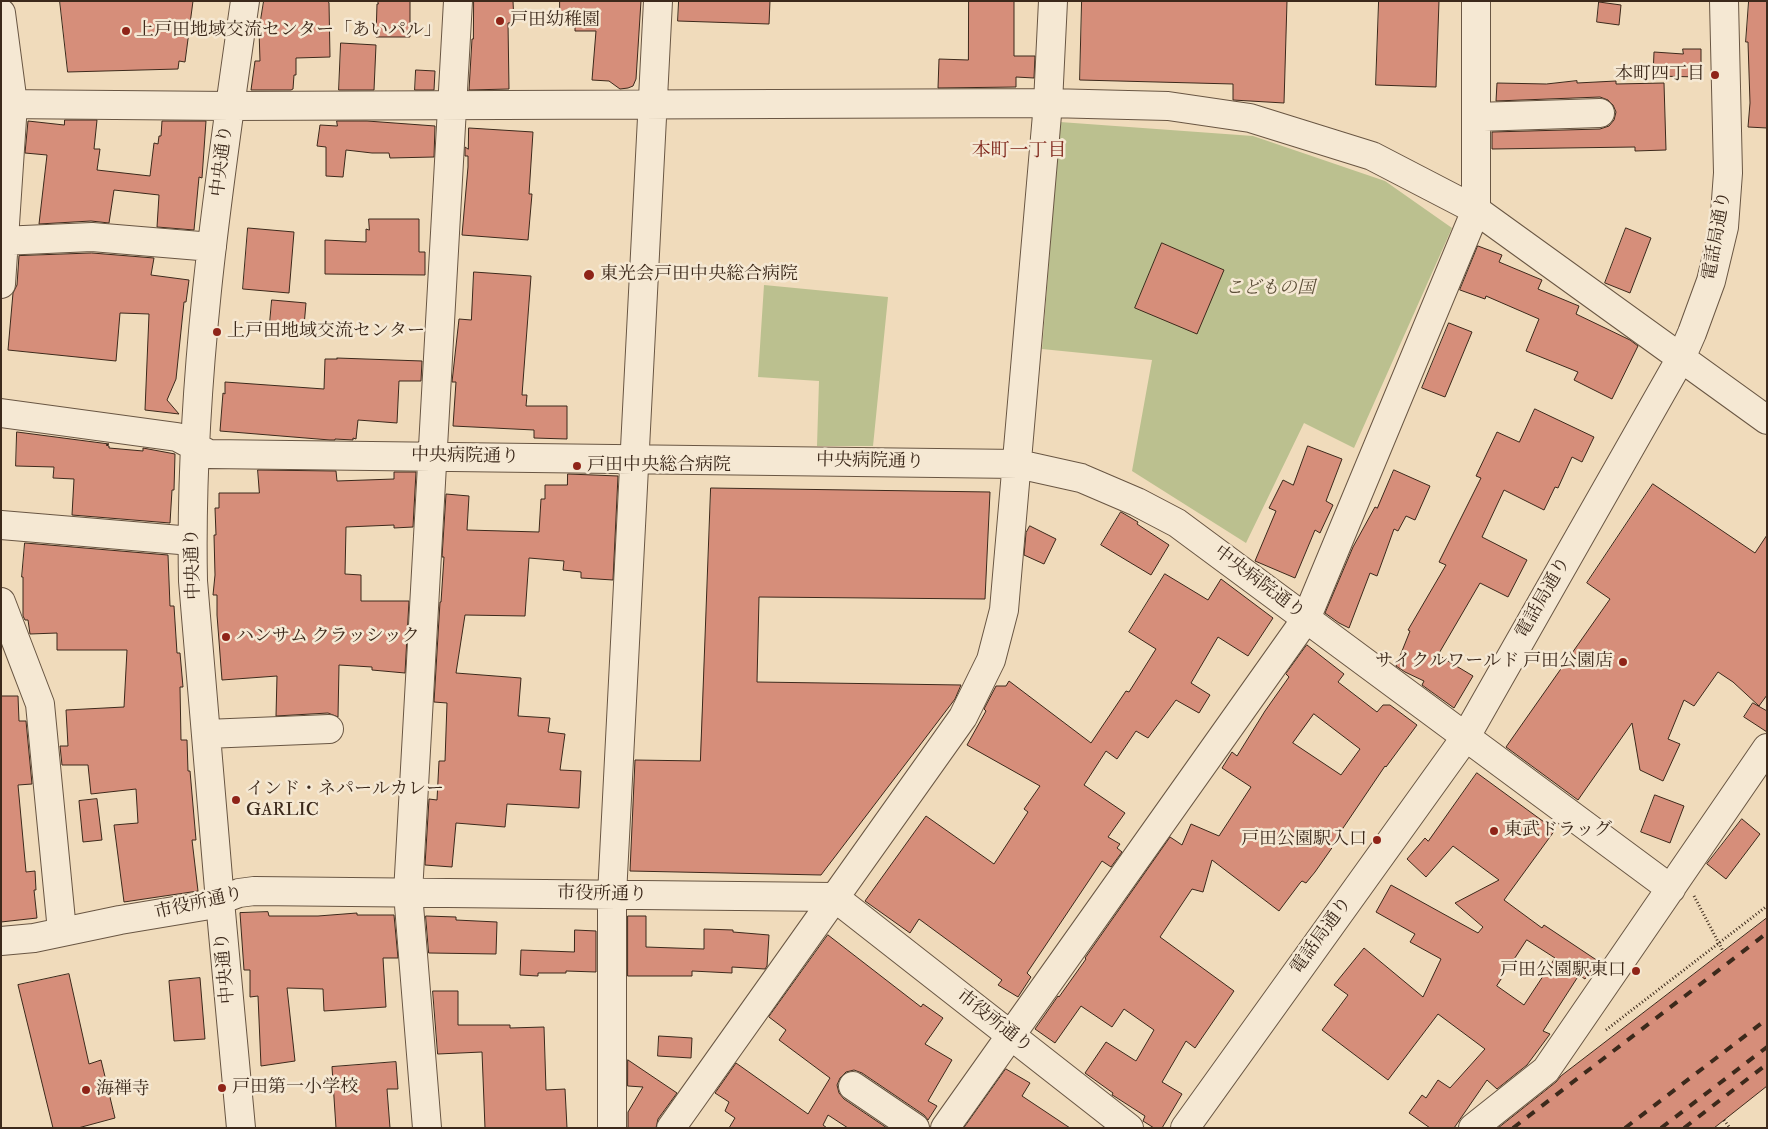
<!DOCTYPE html>
<html>
<head>
<meta charset="utf-8">
<style>
	body { margin:0 }
	#map { position:relative; width:1768px; height:1129px; overflow:hidden; background:#f0dbbb; font-family:"IM FELL Double Pica",serif }
	canvas { display:block }
	.frame { position:absolute; inset:0; border:2px solid #3c291b; pointer-events:none }
</style>
</head>
<body>
<div id="map">
<canvas width="1768" height="1129"></canvas>
<div class="frame"></div>
</div>
<script>
const context = document.querySelector('canvas').getContext('2d');
context.lineJoin = 'round';
function fill(path, color) {
  context.fillStyle = color;
  context.fill(path, 'evenodd');
}
function trace(path, color, width, dash) {
  context.strokeStyle = color;
  context.lineWidth = width;
  context.lineCap = dash ? 'butt' : 'round';
  context.setLineDash(dash || []);
  context.stroke(path);
}
function drawText(font, color, halo, rows, align = 'center') {
  context.font = font + ' "IM FELL Double Pica","Noto Serif JP",serif';
  context.lineWidth = 5;
  context.setLineDash([]);
  context.textBaseline = 'middle';
  context.strokeStyle = halo;
  context.fillStyle = color;
  for (const [text, x, y, turn = 0] of rows) {
    context.save();
    context.translate(x, y);
    context.rotate((+turn || 0) * Math.PI / 180);
    context.textAlign = isNaN(turn) ? turn : align;
    if (halo) context.strokeText(text, 0, 0);
    context.fillText(text, 0, 0);
    context.restore();
  }
}
fill(new Path2D(`
	M1060,122L1253,136L1385,181L1452,228L1354,448L1304,423L1246,543L1132,471L1152,360L1042,349Z
	M764,285L888,297L873,446H817L819,381L758,377Z`), '#bbc08f');
const building = new Path2D(`
	M60,1H193L185,62L179,61L178,69L68,72Z
	M264,1H328L329,3L330,57L296,58V75H294L293,89L291,90H251L255,61H260L259,30Z
	M378,1H410V37H376L377,4H378Z
	M474,1H513L514,23H508L509,89L469,90L472,39H473Z
	M560,1H641L636,79L633,86L628,88L620,89L609,81L592,80L596,31H575V19H560Z
	M679,1H770L769,24L678,21Z
	M969,1H1014V56H1035L1034,78L1016,77V87L938,88L939,59L968,60Z
	M1082,1H1287L1284,103L1233,100V84L1080,80Z
	M1379,1H1439L1436,87L1376,85Z
	M1749,1H1767V128L1748,127L1750,103L1748,42H1746Z
	M1599,2L1621,5L1619,25L1597,22Z
	M341,43L376,45L374,90H339Z
	M1683,49H1701V77L1653,76L1654,52L1683,54Z
	M416,70L435,71L434,90H415Z
	M1577,81V83L1616,81V84L1664,83L1666,150L1635,151V147L1492,149V132L1600,129L1609,126L1614,120L1616,112L1613,105L1608,100L1600,97L1496,101L1497,83L1546,84Z
	M65,120H97L94,149H100L97,170L150,176L154,143L158,144L159,136H161L162,121H206L202,178L199,177L194,230L157,227L159,195L114,190L109,223L91,221L39,224L47,155L25,153L28,121L64,125Z
	M337,121H367L435,126L434,157L390,158L389,153H372L346,150L343,177L326,176V147L317,146L320,125L337,126Z
	M469,128L533,132L529,194H532L528,240L462,235L468,167V156H465V147L468,149Z
	M369,219H419V252H425V275L325,274V240L366,242V229L369,230Z
	M248,228L294,232L289,293L243,289Z
	M1626,228L1651,238L1630,293L1605,283Z
	M1162,243L1224,270L1197,334L1135,308Z
	M1478,246L1502,255L1499,262L1542,280L1538,289L1579,306L1576,314L1630,340L1638,346L1612,399L1574,380L1578,372L1526,351L1539,319L1486,296L1485,299L1460,290Z
	M92,253L154,258L151,275L189,280L186,302H184L176,379L167,400L179,414L145,410L149,314L120,313L116,361L8,350L13,293L17,285L19,256Z
	M474,272L531,276L522,395H527L526,406H567V439L534,438V430L453,426L456,382H452L459,319L471,320Z
	M272,300L306,303L304,326L270,323Z
	M1449,323L1472,332L1445,397L1422,388Z
	M337,358L422,361L421,381H399L397,423L358,420L356,439L353,438V440L335,439V440H330L220,431L223,393L225,394V382L324,389L325,359H337Z
	M1535,409L1594,437L1582,462L1572,457L1558,488L1555,487L1544,510L1504,490L1482,537L1527,560L1508,597L1480,583L1438,655L1473,676L1454,708L1422,685L1424,681L1405,672L1396,666L1410,631L1408,630L1446,565L1439,562L1481,478L1476,476L1497,432L1519,442Z
	M17,432L109,444L106,445L109,446V448L143,451V448L175,454L174,490H172L170,523L72,515L74,479L53,478L54,467L16,466Z
	M1308,446L1342,459L1326,501L1333,505L1320,533L1315,530L1295,578L1255,561L1276,511L1269,508L1283,480L1293,485Z
	M258,470L336,471L337,481L394,479V472H416L413,527L394,528V525L346,527L345,574L361,575V601H409L405,673L372,670V667L339,665L338,717L328,713L276,716L277,676L222,680L217,615V595H213L215,575L214,535H216L215,508H219V493H259Z
	M1394,470L1430,486L1415,520L1406,516L1398,531L1394,529L1377,576L1370,573L1349,628L1339,623L1325,613L1353,547L1375,507L1377,508Z
	M568,474L618,476L613,580L581,578V572L563,570L564,561L529,558L525,616L465,615L456,673L521,678L518,716L550,718L548,732L565,734L560,770L581,771L579,808L507,804L505,827L456,823L452,867L425,865L429,799L437,800L439,761H445L447,703L434,702L440,602H441L444,557H442L446,494L469,496L467,530L539,532L541,499H545V485H567Z
	M1653,484L1755,553L1767,535V695L1759,706L1733,682L1718,672L1694,706L1684,700L1668,739L1680,744L1663,781L1640,770L1632,723L1578,800L1506,747L1610,599L1587,583Z
	M711,488L990,492L985,599L759,597L757,682L961,685L955,699L821,875L630,871L635,760L700,761Z
	M1121,512L1138,522L1137,524L1169,545L1151,575L1101,545Z
	M1030,526L1056,539L1044,564L1024,555L1026,533Z
	M25,543L168,555L170,606H174L177,653H180L183,687H180L181,740H187L188,771H190L196,840H192L198,891L124,902L114,825L138,823L136,789L91,794L88,765H62L60,746H68L66,710L124,707L127,650H57V633L30,634L28,620H25L23,616V577H22Z
	M1165,574L1208,600L1221,579L1273,618L1248,656L1218,637L1191,683L1210,695L1199,713L1176,700L1148,738L1136,731L1117,759L1106,751L1084,785L1125,813L1108,837L1120,844L1117,848L1122,852L1111,867L1102,861L1027,973L1031,977L1018,997L998,985L1002,980L919,919L910,933L865,901L926,816L994,864L1028,812L1024,809L1040,786L967,745L986,711L984,709L996,686H1006L1009,681L1091,743L1126,691L1129,692L1156,649L1129,632Z
	M1307,645L1344,674L1338,682L1377,712L1383,705H1390L1417,725L1386,767L1385,766L1339,834L1341,835L1315,872L1306,883L1302,881L1300,883L1279,911L1212,860L1203,892L1192,889L1160,937L1234,991L1195,1048L1186,1041L1162,1082L1182,1094L1162,1128H1154L1143,1121L1145,1116L1114,1096L1112,1095L1113,1093L1085,1073L1106,1042L1136,1061L1154,1030L1124,1009L1112,1027L1081,1006L1055,1043L1035,1029L1058,996L1059,997L1086,959L1085,958L1170,837L1182,845L1191,824L1219,836L1251,787L1222,768L1232,752L1237,756L1265,711L1289,677L1286,674ZM1314,714L1360,749L1341,775L1293,743Z
	M1,696H18L19,721H26L32,784L18,785L26,872L35,871L36,890H34L37,918L1,922Z
	M1753,703L1767,711V732L1744,717Z
	M1477,773L1555,830L1504,900L1542,928L1544,925L1598,961L1585,979L1579,975L1543,1031L1550,1034L1527,1065L1497,1089L1487,1080L1454,1128H1430L1409,1113L1422,1095L1426,1098L1438,1080L1450,1088L1485,1049L1438,1014L1388,1080L1322,1030L1348,995L1334,985L1364,948L1423,997L1441,959L1410,942L1415,934L1376,912L1391,885L1478,933L1483,927L1455,903L1499,880L1453,846L1426,877L1407,859L1425,838L1428,841ZM1527,940L1555,958L1524,1005L1497,986Z
	M1655,795L1684,806L1670,843L1641,832Z
	M97,799L102,840L83,842L79,801Z
	M1742,819L1760,834L1726,879L1707,864Z
	M268,912L269,916H318L357,913V915H394L398,958H383L386,1007L324,1011L323,989L287,988L295,1061L261,1066L258,996L250,997V970H244L240,913Z
	M426,916L456,917V920L497,922L496,954L429,953Z
	M628,916H646V947L704,949V929L733,930V932L769,935L767,966L765,969L732,967V973L692,971V976H628Z
	M1767,918V1086L1714,1128H1498L1556,1082L1561,1076Z
	M575,930L596,931V972L566,971V973H538V976L520,975L521,950L574,952Z
	M828,935L921,1007L923,1004L943,1018L925,1044L952,1060L928,1101L937,1106L928,1120L924,1115L862,1073L854,1070L846,1072L840,1078L837,1085L839,1093L844,1099L887,1128H848L828,1115L823,1125L827,1128H729L735,1118L725,1111L729,1102L715,1093L736,1063L808,1114L830,1078L779,1040L786,1030L769,1017Z
	M69,974L89,1064L101,1060L115,1118L78,1128H53L18,985Z
	M200,978L205,1039L174,1041L169,981Z
	M433,991H458V1025H510V1028L544,1027L546,1090L565,1089L567,1128H485L482,1052L438,1054Z
	M659,1036L692,1038L691,1058L658,1056Z
	M628,1060L677,1093L658,1119L656,1128H628V1112L643,1087L628,1086Z
	M396,1062L398,1089H387L390,1128H336L332,1067Z
	M1006,1069L1030,1083L1022,1096L1070,1128H964Z`);
fill(building, '#d68e7a');
trace(building, '#3c291b', 1);
const minor = new Path2D(`
	M1,13L13,104L1,284
	M1,104L230,106L1048,103L1168,106L1250,118L1372,156L1476,210L1767,420
	M1476,117L1600,113
	M1,241L92,237L212,247
	M1,413L177,437L209,454L1018,464L1081,478L1137,502L1177,523L1671,889
	M1,525L192,541
	M1,602L40,704L62,931
	M206,734L329,729
	M1,941L34,938L120,920L204,906L239,893L254,891L834,897L1129,1128
	M853,1086L915,1128
	M241,1128L220,901L193,581C189,386 217,194 245,1
	M427,1128L408,893L458,1
	M612,1128V895L658,1
	M671,1128L963,717L991,660L1004,610L1048,103L1053,1
	M945,1128L1306,619L1476,210V1
	M1185,1128L1465,738L1681,358L1692,333L1711,281L1724,227L1728,173L1724,1
	M1473,1128L1546,1070L1767,748`);
trace(minor, '#695643', 30);
trace(new Path2D(`
	M1694,896L1723,951
	M1606,1030L1767,906
	M1724,1120L1730,1128`), '#3c291b', 3, [1, 2.5]);
trace(minor, '#f5e8d3', 28);
trace(new Path2D(`
	M1513,1128L1767,933
	M1625,1128L1767,1019
	M1661,1128L1767,1047
	M1684,1128L1767,1064`), '#3c291b', 4, [9, 9]);
for (const [x, y, r, color] of [
	[500,21,5,"#8f2418"],
	[126,31,5,"#8f2418"],
	[1715,75,5,"#8f2418"],
	[589,275,6,"#8f2418"],
	[217,332,5,"#8f2418"],
	[577,466,5,"#8f2418"],
	[226,637,5,"#8f2418"],
	[1623,662,5,"#8f2418"],
	[236,800,5,"#8f2418"],
	[1494,831,5,"#8f2418"],
	[1377,840,5,"#8f2418"],
	[1636,971,5,"#8f2418"],
	[222,1088,5,"#8f2418"],
	[86,1090,5,"#8f2418"]
]) {
  const dot = new Path2D();
  dot.arc(x, y, r, 0, 2 * Math.PI);
  context.fillStyle = color;
  context.fill(dot);
  trace(dot, '#f5e8d3', 2);
}
drawText('18px', '#3c291b', '#f5e8d3', [
	["戸田幼稚園",510,21],
	["上戸田地域交流センター「あいパル」",136,31],
	["本町四丁目",1705,75,"right"],
	["東光会戸田中央総合病院",600,275],
	["上戸田地域交流センター",227,332],
	["戸田中央総合病院",587,466],
	["ハンサム クラッシック",236,637],
	["サイクルワールド 戸田公園店",1613,662,"right"],
	["インド・ネパールカレー",246,790],
	["GARLIC",246,811],
	["東武ドラッグ",1504,831],
	["戸田公園駅入口",1367,840,"right"],
	["戸田公園駅東口",1626,971,"right"],
	["戸田第一小学校",232,1088],
	["海禅寺",96,1090]
], 'left');
drawText('18px', '#3c291b', '#f5e8d3', [
	["中央通り",223,161,-83],
	["電話局通り",1718,236,-80],
	["中央病院通り",465,457,1],
	["中央病院通り",870,462,1],
	["中央通り",194,564,-92],
	["中央病院通り",1259,583,37],
	["電話局通り",1544,598,-60],
	["市役所通り",602,895,1],
	["市役所通り",199,904,-13],
	["電話局通り",1322,936,-54],
	["中央通り",226,968,-95],
	["市役所通り",994,1022,38]
]);
drawText('italic 18px', '#5c4f38', '#f5e8d3', [
	["こどもの国",1270,289]
]);
drawText('19px', '#7a1f14', '#f5e8d3', [
	["本町一丁目",1019,152]
]);
</script>
</body>
</html>
